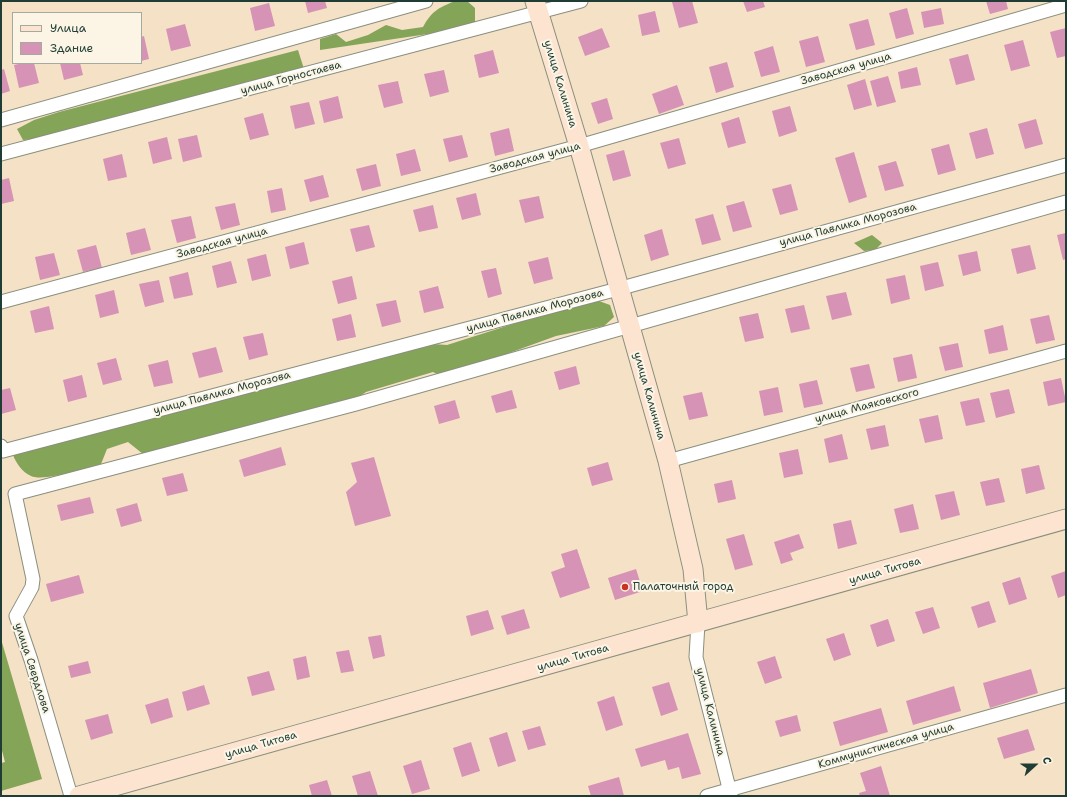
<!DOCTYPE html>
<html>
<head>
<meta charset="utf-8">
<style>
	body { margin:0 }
	#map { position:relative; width:1067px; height:797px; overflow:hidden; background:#f4e1c6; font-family:"Shantell Sans",sans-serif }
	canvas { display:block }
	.frame { position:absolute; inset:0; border:2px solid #1f3d34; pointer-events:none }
	.legend { position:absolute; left:12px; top:12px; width:130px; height:52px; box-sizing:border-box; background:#fcf5e5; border:1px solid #a4ab9e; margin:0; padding:5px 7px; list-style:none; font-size:12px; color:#1f3d34 }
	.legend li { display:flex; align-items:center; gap:8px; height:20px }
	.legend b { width:20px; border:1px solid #a4ab9e }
	.north { position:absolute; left:1015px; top:745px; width:40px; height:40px; -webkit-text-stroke:3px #fcf5e5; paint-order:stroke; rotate:69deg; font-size:11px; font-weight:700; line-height:16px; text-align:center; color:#1f3d34 }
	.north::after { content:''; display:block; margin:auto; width:14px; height:18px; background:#1f3d34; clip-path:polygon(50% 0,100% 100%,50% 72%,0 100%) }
</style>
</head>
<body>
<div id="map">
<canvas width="1067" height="797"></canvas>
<div class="frame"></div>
<ul class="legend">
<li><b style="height:5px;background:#fde4d1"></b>Улица</li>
<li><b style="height:11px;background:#d693b5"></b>Здание</li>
</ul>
<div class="north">С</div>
</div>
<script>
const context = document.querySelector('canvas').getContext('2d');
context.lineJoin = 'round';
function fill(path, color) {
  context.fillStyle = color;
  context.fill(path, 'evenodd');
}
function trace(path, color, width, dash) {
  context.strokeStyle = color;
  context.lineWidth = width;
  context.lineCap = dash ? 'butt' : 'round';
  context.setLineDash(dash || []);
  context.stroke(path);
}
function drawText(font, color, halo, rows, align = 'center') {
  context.font = font + ' "Shantell Sans",sans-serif';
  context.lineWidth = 4;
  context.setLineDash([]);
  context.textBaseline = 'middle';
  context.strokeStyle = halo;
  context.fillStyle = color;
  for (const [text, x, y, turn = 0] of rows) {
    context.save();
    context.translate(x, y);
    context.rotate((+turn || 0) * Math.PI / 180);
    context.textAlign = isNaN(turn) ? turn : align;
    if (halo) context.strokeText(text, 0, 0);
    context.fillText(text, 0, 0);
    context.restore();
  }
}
fill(new Path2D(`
	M455,1H467L475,8V22L448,31L320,50V39L336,34L346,42L368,35L386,25L402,30L423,27C432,11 438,8 455,1Z
	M298,50L304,69L203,94L37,139L23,140L17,129L34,120L59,112Z
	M872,235L882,243L875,250L864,251L854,243Z
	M599,301L610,305L614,317L604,326L556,336L443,377L433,372L366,392L357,398L302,414L143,454L128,442L107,449L101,464C86,468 44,482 31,476C22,472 16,463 13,455L433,344L447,345L538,316Z
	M1,639L42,779L1,791V763L5,762L1,747Z`), '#84a458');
fill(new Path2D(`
	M305,1H325L327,8L308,13Z
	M692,1L698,23L679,28L672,2Z
	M743,1H763L765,7L747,12Z
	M986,1H1006L1008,9L990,14Z
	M269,3L275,26L255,31L250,8Z
	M907,8L914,34L896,39L889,13Z
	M941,8L944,24L924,28L921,12Z
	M655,11L660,32L642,36L638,15Z
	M868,19L875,45L856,50L849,24Z
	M185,24L191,46L171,51L166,29Z
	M602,28L610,47L585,56L578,37Z
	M1066,28V56L1057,58L1050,32Z
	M144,36L149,59L141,61V37Z
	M818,36L825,62L806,67L799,41Z
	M1023,40L1030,66L1011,71L1004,45Z
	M773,46L780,72L761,77L754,52Z
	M493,50L499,73L479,78L474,55Z
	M968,54L975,80L956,85L949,59Z
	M727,62L734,87L716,93L709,67Z
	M23,63H34L39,83L19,88L14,65Z
	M60,63H80L83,75L64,80Z
	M917,67L921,85L901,89L898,72Z
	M4,69L10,91L1,94V70Z
	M444,70L449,92L430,97L424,74Z
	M888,76L896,102L877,107L870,81Z
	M865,79L872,105L854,110L847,85Z
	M398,81L403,103L384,108L378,85Z
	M677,85L684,105L659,114L652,94Z
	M338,96L343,118L324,123L319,101Z
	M607,98L613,119L598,124L591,103Z
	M309,102L315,124L295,129L290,106Z
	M790,106L797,131L779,137L772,111Z
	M263,113L269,135L250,140L244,118Z
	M739,117L746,143L728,148L721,123Z
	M1036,119L1043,144L1025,149L1018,124Z
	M509,128L514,151L495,156L490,133Z
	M987,128L994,154L976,159L969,133Z
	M197,135L202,157L183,162L178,139Z
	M462,135L468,157L449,162L443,139Z
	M167,137L172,159L153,164L148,142Z
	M679,138L686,164L668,169L660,143Z
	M949,144L956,170L938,175L931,149Z
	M415,149L421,171L401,176L396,154Z
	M624,150L631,176L613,181L606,155Z
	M854,152L867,197L849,203L835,158Z
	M122,154L127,177L108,181L103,159Z
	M896,161L904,186L885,191L878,166Z
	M376,164L381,186L362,191L356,169Z
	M323,175L329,197L310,202L304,180Z
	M9,178L14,201L1,204V180Z
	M791,184L798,210L780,215L772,189Z
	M282,188L286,210L271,213L267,191Z
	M476,193L481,215L462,220L456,198Z
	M539,196L544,218L525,223L519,200Z
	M744,201L752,227L733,232L726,206Z
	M235,203L240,225L221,230L215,207Z
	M433,205L438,228L419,232L413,210Z
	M713,214L721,240L702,245L695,219Z
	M191,216L196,238L177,243L171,220Z
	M369,225L375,247L356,252L350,229Z
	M145,228L151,250L131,255L126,233Z
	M662,229L669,255L651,261L644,235Z
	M1066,233V259L1063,260L1057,235Z
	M304,242L309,264L290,269L285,247Z
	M96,245L102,268L83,272L77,250Z
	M1030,245L1036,269L1017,274L1011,249Z
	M977,251L981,271L963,276L958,255Z
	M54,253L60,275L40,280L35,257Z
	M266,254L271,276L252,281L247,259Z
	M548,257L553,279L534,284L528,262Z
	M231,261L237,283L217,288L212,266Z
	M938,262L944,286L925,291L920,266Z
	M496,268L502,294L488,298L481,271Z
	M188,272L193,295L174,299L169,277Z
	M905,275L910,299L891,304L886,279Z
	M352,276L357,299L338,304L332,281Z
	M159,280L164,302L145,307L139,284Z
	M438,286L444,308L424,313L419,291Z
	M114,290L119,313L100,318L95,295Z
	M846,292L852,315L832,320L826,296Z
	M396,300L401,322L382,327L376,304Z
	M804,305L810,329L791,333L785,309Z
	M49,306L54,329L35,333L30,311Z
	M758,313L764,338L745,342L739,317Z
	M351,314L356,337L337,341L332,319Z
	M1049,315L1055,340L1036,344L1030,319Z
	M1003,325L1008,350L989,354L984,330Z
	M263,333L268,355L249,360L243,337Z
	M958,343L963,367L945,371L939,347Z
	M216,347L223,372L199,378L192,353Z
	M912,354L917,378L898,382L893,358Z
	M116,358L122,380L103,385L97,363Z
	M168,360L173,383L154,387L148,365Z
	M869,364L875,388L856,392L850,368Z
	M576,366L580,384L559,390L554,372Z
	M82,375L87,397L68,402L63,380Z
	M1061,378L1066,402L1048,406L1043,382Z
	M817,380L823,404L804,408L799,384Z
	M778,387L783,412L764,416L759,391Z
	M10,388L16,410L1,414V390Z
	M1009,389L1015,413L996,418L990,393Z
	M512,390L517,408L496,413L491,396Z
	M702,392L708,416L689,420L683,396Z
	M979,398L985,422L966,426L960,402Z
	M455,400L460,418L439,424L434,406Z
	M938,415L943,439L925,443L919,419Z
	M885,425L889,446L871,450L866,429Z
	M842,434L848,459L829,463L824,439Z
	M281,447L286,465L244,477L239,460Z
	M798,449L803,474L784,478L779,453Z
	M374,457L391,516L355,526L346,492L357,482L351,463Z
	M608,462L613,480L592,486L587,468Z
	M1039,465L1045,489L1026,494L1021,469Z
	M183,473L188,491L167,496L162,478Z
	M999,478L1005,502L986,506L980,482Z
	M732,480L736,499L718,503L714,484Z
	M954,491L960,515L941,520L935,495Z
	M90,497L94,513L61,521L57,505Z
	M137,503L142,521L121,527L116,509Z
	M913,504L919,529L900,533L894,509Z
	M851,520L857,544L838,549L833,524Z
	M744,534L753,565L735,570L726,539Z
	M799,534L804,548L790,553L793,560L781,564L774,542Z
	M577,549L590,588L560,598L551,572L565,567L561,554Z
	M636,569L643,591L615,600L608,578Z
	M1066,571V595L1058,598L1051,576Z
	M79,575L84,593L51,602L46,584Z
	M1020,577L1027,599L1009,605L1002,583Z
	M989,601L996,622L978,628L971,607Z
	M933,607L940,628L923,634L915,612Z
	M524,609L530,628L507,635L501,616Z
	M488,610L494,629L471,636L466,616Z
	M888,619L895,641L877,647L870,625Z
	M844,633L851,655L834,661L826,639Z
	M381,635L385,656L373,659L368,637Z
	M349,650L354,671L341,673L336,652Z
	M306,656L310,677L297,680L293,659Z
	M775,656L782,678L765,684L757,662Z
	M88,661L91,673L71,678L68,666Z
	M1031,669L1038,693L990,708L983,683Z
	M269,671L275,690L252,696L247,677Z
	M669,682L678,710L661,716L652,687Z
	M204,685L210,704L187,711L182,692Z
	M954,686L961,711L913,725L906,701Z
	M614,696L623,725L606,731L597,702Z
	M168,698L173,717L151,724L145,705Z
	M881,708L888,732L840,746L833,722Z
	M108,714L113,733L91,740L85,720Z
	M797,715L801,731L780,737L775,721Z
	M540,726L546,745L528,750L522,731Z
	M1028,729L1035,750L1004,759L997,738Z
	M507,732L516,761L498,767L489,738Z
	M688,733L701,774L682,779L679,767L668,770L665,760L641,767L635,749Z
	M471,742L480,771L462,777L453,748Z
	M421,760L430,789L412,794L403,766Z
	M881,766L890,796H860L859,793L866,791L860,773Z
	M370,771L378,796H358L352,776Z
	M619,777L624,796H591L588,786Z
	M327,780L332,796H312L309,785Z`), '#d693b5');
const street = new Path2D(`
	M1,120L426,1
	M1,154L581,1
	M1,302L579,146L1066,5
	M1,446L3,451L618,289L1066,165
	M668,461L1066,351
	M698,623L696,657L731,796
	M71,796L31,660L16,616L32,587L33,579L15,494L356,404L1066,202
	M707,796L1066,695`);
const secondary = new Path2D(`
	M535,1L579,146L668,461L693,569L698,623
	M79,796L1066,519`);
trace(street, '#8a8f7d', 15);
trace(secondary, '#8a8f7d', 21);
trace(street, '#fff', 13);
trace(secondary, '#fde4d1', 19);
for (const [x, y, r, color] of [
	[625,587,4,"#c8321e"]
]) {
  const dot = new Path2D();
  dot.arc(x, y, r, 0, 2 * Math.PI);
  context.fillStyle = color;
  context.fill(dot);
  trace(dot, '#fcf5e5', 1.5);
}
drawText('11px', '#1f3d34', '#fcf5e5', [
	["Заводская улица",846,69,-16],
	["улица Горностаева",291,78,-15],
	["улица Калинина",560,84,73],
	["Заводская улица",535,158,-15],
	["улица Павлика Морозова",848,225,-15],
	["Заводская улица",222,243,-15],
	["улица Павлика Морозова",535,311,-15],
	["улица Павлика Морозова",222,393,-15],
	["улица Калинина",649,396,74],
	["улица Маяковского",867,406,-15],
	["улица Титова",885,571,-16],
	["улица Титова",573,658,-16],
	["улица Свердлова",32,668,72],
	["улица Калинина",710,712,76],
	["улица Титова",261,745,-16],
	["Коммунистическая улица",886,746,-16]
]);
drawText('11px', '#1f3d34', '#fcf5e5', [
	["Палаточный город",633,587]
], 'left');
</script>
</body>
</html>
